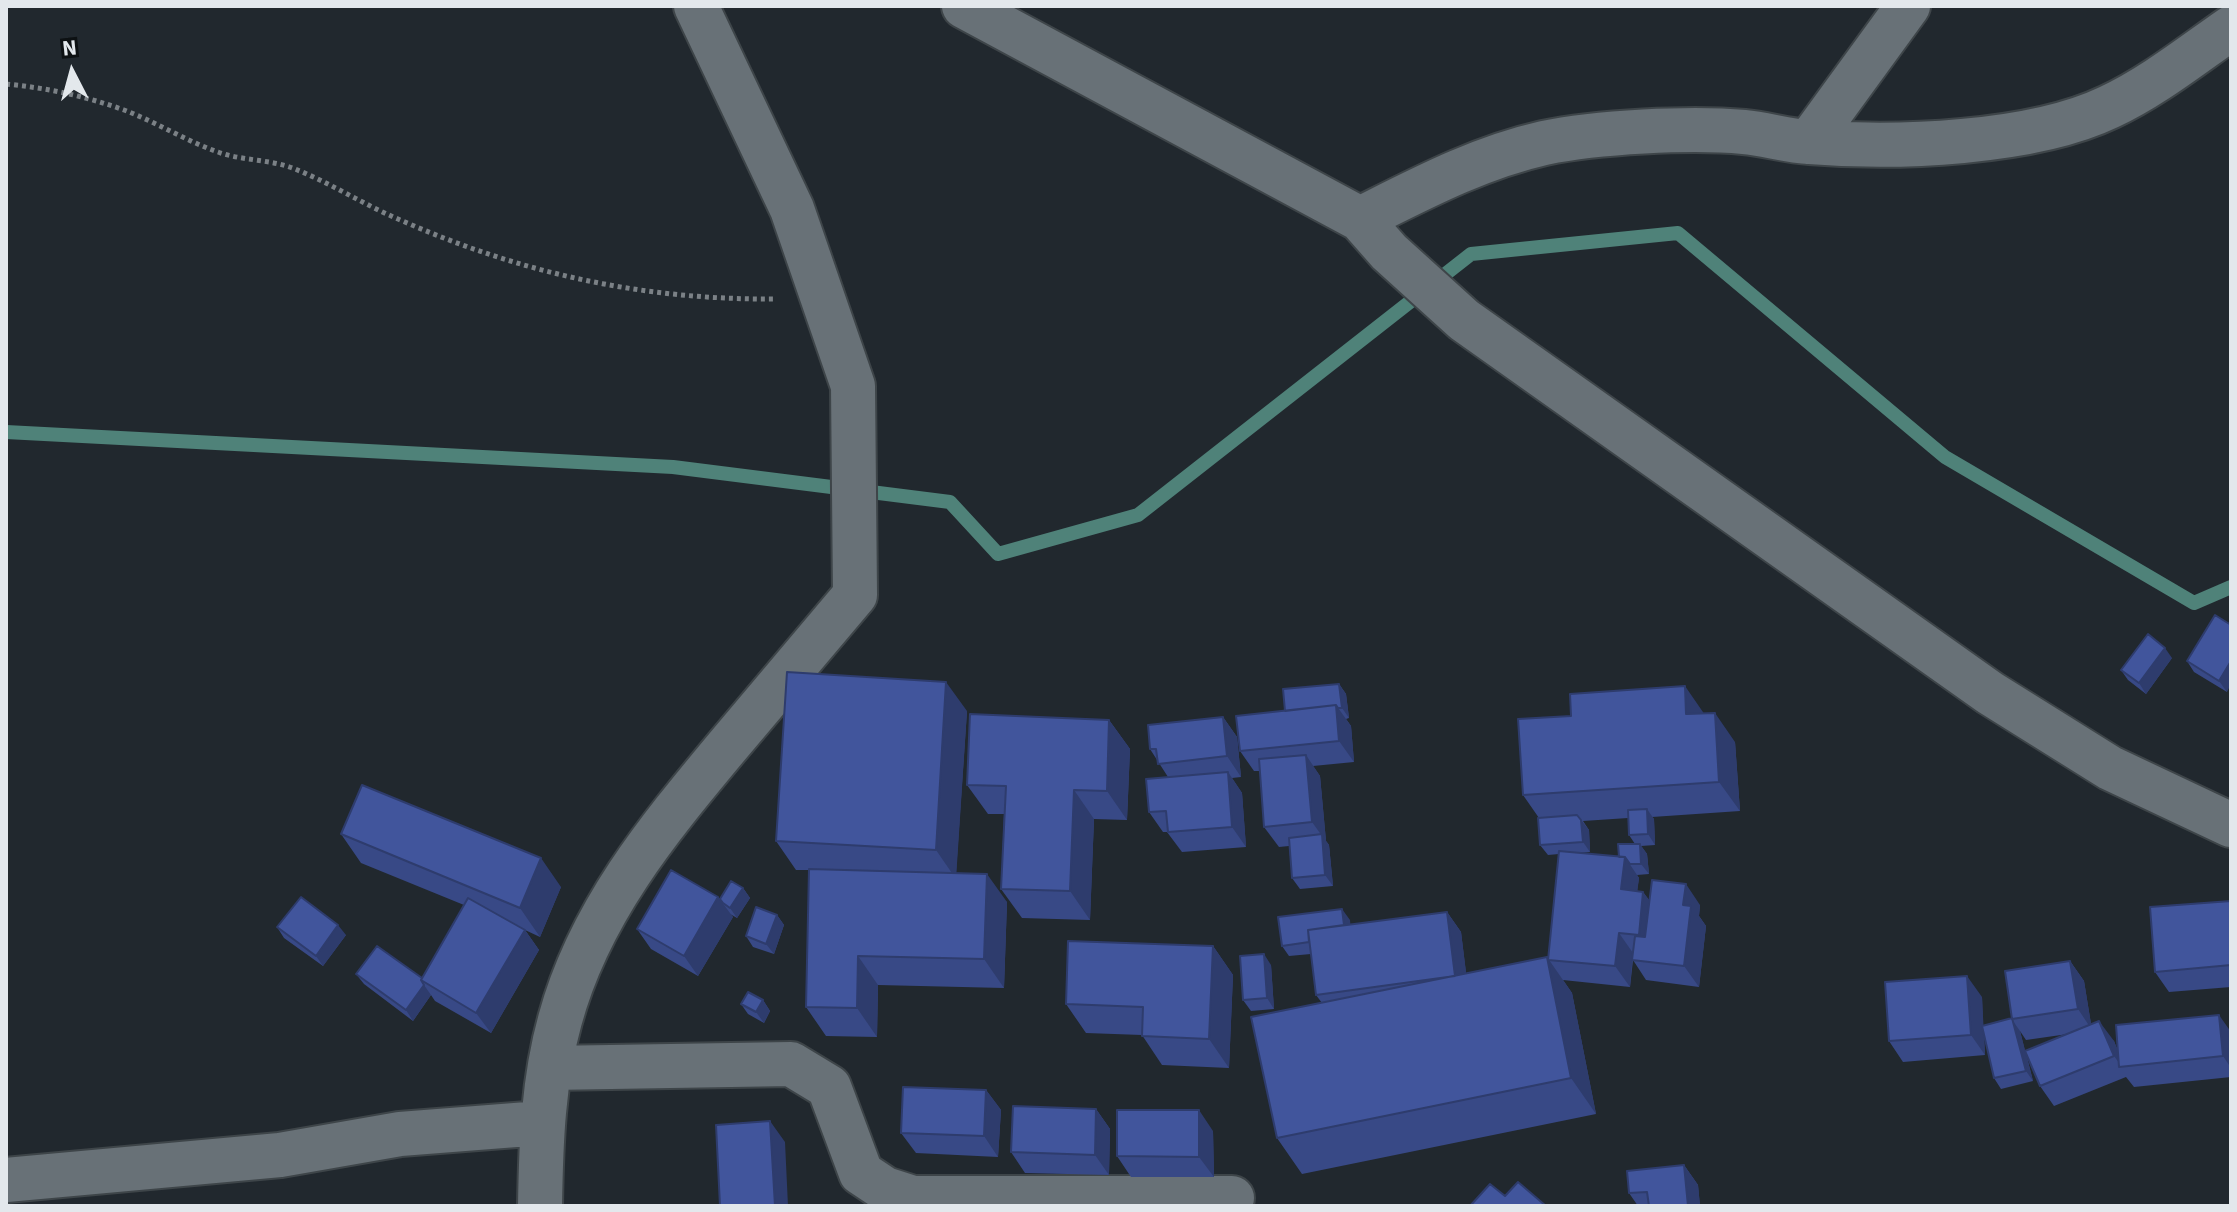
<!DOCTYPE html>
<html>
<head>
<meta charset="utf-8">
<style>
	body { margin:0 }
	#map { position:relative; width:2237px; height:1212px; overflow:hidden; background:#21282e; font-family:"Source Sans 3",sans-serif }
	canvas { display:block }
	.frame { position:absolute; inset:0; border:8px solid #e3e8ec; pointer-events:none }
	.north { position:absolute; left:32px; top:32px; width:80px; height:80px; -webkit-text-stroke:6px #0d1113; paint-order:stroke; rotate:354deg; font-size:22px; font-weight:700; line-height:32px; text-align:center; color:#e3e8ec }
	.north::after { content:''; display:block; margin:auto; width:28px; height:36px; background:#e3e8ec; clip-path:polygon(50% 0,100% 100%,50% 72%,0 100%) }
</style>
</head>
<body>
<div id="map">
<canvas width="2237" height="1212"></canvas>
<div class="frame"></div>
<div class="north">N</div>
</div>
<script>
const context = document.querySelector('canvas').getContext('2d');
context.lineJoin = 'round';
function trace(path, color, width, dash) {
  context.strokeStyle = color;
  context.lineWidth = width;
  context.lineCap = dash ? 'butt' : 'round';
  context.setLineDash(dash || []);
  context.stroke(path);
}
function fill(path, color) {
  context.fillStyle = color;
  context.fill(path, 'evenodd');
}
trace(new Path2D(`
	M6,432L673,467L950,502L998,554L1138,515L1471,254L1678,233L1945,457L2194,603L2231,587`), '#4f8279', 14);
const minor = new Path2D(`
	M964,6L1360,219L1389,252L1464,320L1990,693L2110,768L2231,825
	M1809,142L1908,6
	M1360,219C1420,189 1478,158 1544,143C1596,132 1691,127 1744,132C1766,134 1788,141 1810,142C1895,149 2032,144 2109,107C2152,87 2192,55 2231,28
	M550,1068L791,1064L829,1087L861,1173L885,1189L913,1198H1232
	M6,1180L280,1155L400,1134L541,1123
	M540,1206C541,1143 543,1081 560,1020C589,913 657,831 726,748C769,697 812,646 855,595L853,386L792,209L696,6`);
trace(minor, '#3e4549', 48);
trace(new Path2D(`
	M6,84C47,88 85,96 124,110C156,122 186,141 218,152C242,161 271,159 295,169C330,183 363,204 398,219C520,273 642,300 775,299`), '#7b8186', 5, [4, 4]);
trace(minor, '#687177', 44);
fill(new Path2D(`
	M2215,615L2227,692L2194,672L2187,661Z
	M2172,658L2146,694L2128,680L2121,670Z
	M1339,684L1346,694L1349,718L1346,719L1351,726L1354,762L1313,766L1320,776L1326,841L1329,845L1333,886L1300,889L1292,878L1289,846L1279,847L1264,827L1260,771H1254L1240,751L1285,711Z
	M967,711L956,873L1007,902L1004,988L878,985L877,1037L826,1036L806,1007L809,870H796L776,841Z
	M1223,717L1237,737L1241,777L1232,778L1242,793L1246,847L1182,852L1167,832H1163L1149,812L1168,777L1150,749Z
	M1109,720L1130,749L1127,820L1094,819L1090,920L1022,918L1001,889L1004,814H988L967,785Z
	M1735,742L1740,811L1652,817L1654,819L1655,845L1641,846L1647,854L1649,874L1637,875L1639,878L1637,891L1643,892L1649,900L1700,905L1699,916L1706,926L1699,987L1646,980L1633,960L1630,987L1563,980L1572,993L1596,1114L1302,1174L1277,1138L1322,1003L1316,995L1311,954L1289,956L1282,946L1350,920V925L1447,912L1461,932L1466,973L1547,957L1548,959L1559,854L1548,855L1540,845L1539,818L1523,795ZM1628,818L1629,835L1635,844L1619,857L1579,853L1590,852L1589,830L1583,821Z
	M341,834L561,887L540,937L525,930L539,950L491,1033L435,1001L431,995L413,1021L364,984L356,974L422,978L464,905L361,863Z
	M743,888L750,898L737,918L730,914L733,917L698,976L651,949L637,929L718,897L720,899Z
	M2231,901V987L2169,992L2155,972Z
	M777,915L784,925L774,954L753,947L746,936Z
	M277,927L346,935L323,966L284,938Z
	M1213,946L1233,975L1229,1068L1162,1065L1142,1035L1086,1033L1066,1004Z
	M2070,961L2084,981L2091,1024L2114,1041L2118,1051L2231,1032V1077L2134,1087L2126,1077L2054,1106L2040,1086L2026,1053L2033,1081L2001,1089L1994,1078L1984,1037L1985,1055L1903,1062L1889,1041L1982,997L1983,1026L2012,1018ZM2020,1031L2026,1040L2068,1034L2025,1051Z
	M1271,965L1274,1009L1251,1011L1243,1000Z
	M763,1000L770,1011L764,1023L748,1014L741,1004Z
	M986,1090L1001,1110L998,1157L916,1153L901,1133Z
	M1096,1109L1110,1129L1109,1175L1025,1173L1011,1152Z
	M1213,1131L1214,1177H1131L1117,1156Z
	M1684,1165L1698,1185L1700,1206H1638L1629,1193Z`), '#384986');
fill(new Path2D(`
	M2165,648L2172,658L2146,694L2139,683Z
	M2231,661V684L2227,692L2219,681Z
	M946,682L967,711L956,879L936,850Z
	M1339,684L1346,694L1349,718L1342,708Z
	M1685,686L1705,715L1686,714Z
	M1336,705L1351,726L1354,762L1339,741Z
	M1715,713L1735,742L1740,811L1719,782Z
	M1223,717L1237,737L1241,777L1227,756Z
	M1109,720L1130,749L1127,820L1107,791Z
	M1306,755L1320,776L1326,841L1329,845L1333,886L1325,875L1322,836L1312,822Z
	M1228,772L1242,793L1246,847L1232,827Z
	M1074,790L1094,819L1090,920L1070,891Z
	M1647,809L1654,819L1655,845L1648,834Z
	M1581,820L1589,830L1590,852L1583,842Z
	M1640,844L1647,854L1649,874L1641,864Z
	M1625,857L1639,878L1635,910L1621,889Z
	M541,858L561,887L540,937L520,908Z
	M987,874L1007,902L1004,988L984,959Z
	M1686,884L1700,905L1699,916L1706,926L1699,987L1684,966L1683,905Z
	M743,888L750,898L737,918L730,908Z
	M1643,892L1658,912L1653,956L1639,935Z
	M718,897L733,917L698,976L684,956Z
	M1342,909L1350,920L1352,942L1345,931Z
	M1447,912L1461,932L1469,996L1455,976Z
	M777,915L784,925L774,954L766,944Z
	M338,925L346,935L323,966L316,956Z
	M525,930L539,950L491,1033L476,1013Z
	M1619,933L1633,953L1630,987L1615,966Z
	M1213,946L1233,975L1229,1068L1209,1039Z
	M1264,954L1271,965L1274,1009L1267,998Z
	M858,956L878,985L877,1037L857,1008Z
	M1547,957L1572,993L1596,1114L1571,1078Z
	M2070,961L2084,981L2092,1030L2078,1009Z
	M1967,976L1982,997L1985,1055L1971,1035Z
	M424,985L431,995L413,1021L406,1010Z
	M763,1000L770,1011L764,1023L756,1012Z
	M2219,1015L2231,1032V1068L2223,1056Z
	M2013,1021L2020,1031L2033,1081L2026,1071Z
	M2099,1021L2114,1041L2124,1067H2122L2114,1056Z
	M986,1090L1001,1110L998,1157L984,1136Z
	M1096,1109L1110,1129L1109,1175L1095,1155Z
	M1199,1110L1213,1131L1214,1177L1199,1157Z
	M770,1121L785,1142L788,1206H775Z
	M1684,1165L1698,1185L1700,1206H1688Z`), '#2e3c6d');
const building = new Path2D(`
	M2215,615L2231,625V661L2219,681L2187,661Z
	M2148,634L2165,648L2139,683L2121,670Z
	M787,672L946,682L936,850L776,841Z
	M1339,684L1342,708H1338L1336,705L1285,711L1283,689Z
	M1685,686L1686,714L1715,713L1719,782L1523,795L1518,719L1571,716L1570,694Z
	M1336,705L1339,741L1240,751L1236,716Z
	M970,714L1109,720L1107,791L1074,790L1070,891L1001,889L1006,786L967,785Z
	M1223,717L1227,756L1158,764L1156,749H1150L1148,725Z
	M1306,755L1312,822L1264,827L1259,759Z
	M1228,772L1232,827L1168,832L1166,811L1149,812L1146,779Z
	M362,785L541,858L520,908L341,834Z
	M1647,809L1648,834L1629,835L1628,810Z
	M1577,815L1581,820L1583,842L1540,845L1538,818Z
	M1322,834L1325,875L1292,878L1289,838Z
	M1618,844H1640L1641,864H1630L1625,857H1619Z
	M1559,851L1625,857L1621,889L1643,892L1639,935L1619,933L1615,966L1548,960Z
	M809,869L987,874L984,959L858,956L857,1008L806,1007Z
	M671,870L718,897L684,956L637,929Z
	M1652,880L1686,884L1683,905L1691,906L1684,966L1632,960L1635,936L1645,937Z
	M731,881L743,888L730,908L723,903L720,899Z
	M301,897L338,925L316,956L277,927Z
	M468,898L525,930L476,1013L421,980Z
	M2231,901V965L2155,972L2150,907Z
	M756,907L777,915L766,944L746,936Z
	M1342,909L1344,925L1308,930L1309,942L1282,946L1278,917Z
	M1447,912L1455,976L1316,995L1308,930Z
	M1068,941L1213,946L1209,1039L1142,1036L1143,1007L1066,1004Z
	M377,946L422,978L421,980L424,985L406,1010L356,974Z
	M1264,954L1267,998L1243,1000L1240,956Z
	M1547,957L1571,1078L1277,1138L1251,1017Z
	M2070,961L2078,1009L2012,1019L2005,971Z
	M1967,976L1971,1035L1889,1041L1885,982Z
	M748,992L763,1000L756,1012L741,1004Z
	M2219,1015L2223,1056L2119,1067L2116,1025Z
	M2012,1018L2026,1071L1994,1078L1982,1026Z
	M2099,1021L2114,1056L2040,1086L2025,1051Z
	M903,1087L986,1090L984,1136L901,1133Z
	M1013,1106L1096,1109L1095,1155L1011,1152Z
	M1117,1110H1199V1157L1117,1156Z
	M770,1121L775,1206H720L716,1125Z
	M1684,1165L1688,1206H1649L1647,1192L1629,1193L1627,1171Z
	M1518,1182L1546,1206H1470L1490,1184L1505,1196Z`);
fill(building, '#41559c');
trace(building, '#2e3c6d', 2);
</script>
</body>
</html>
